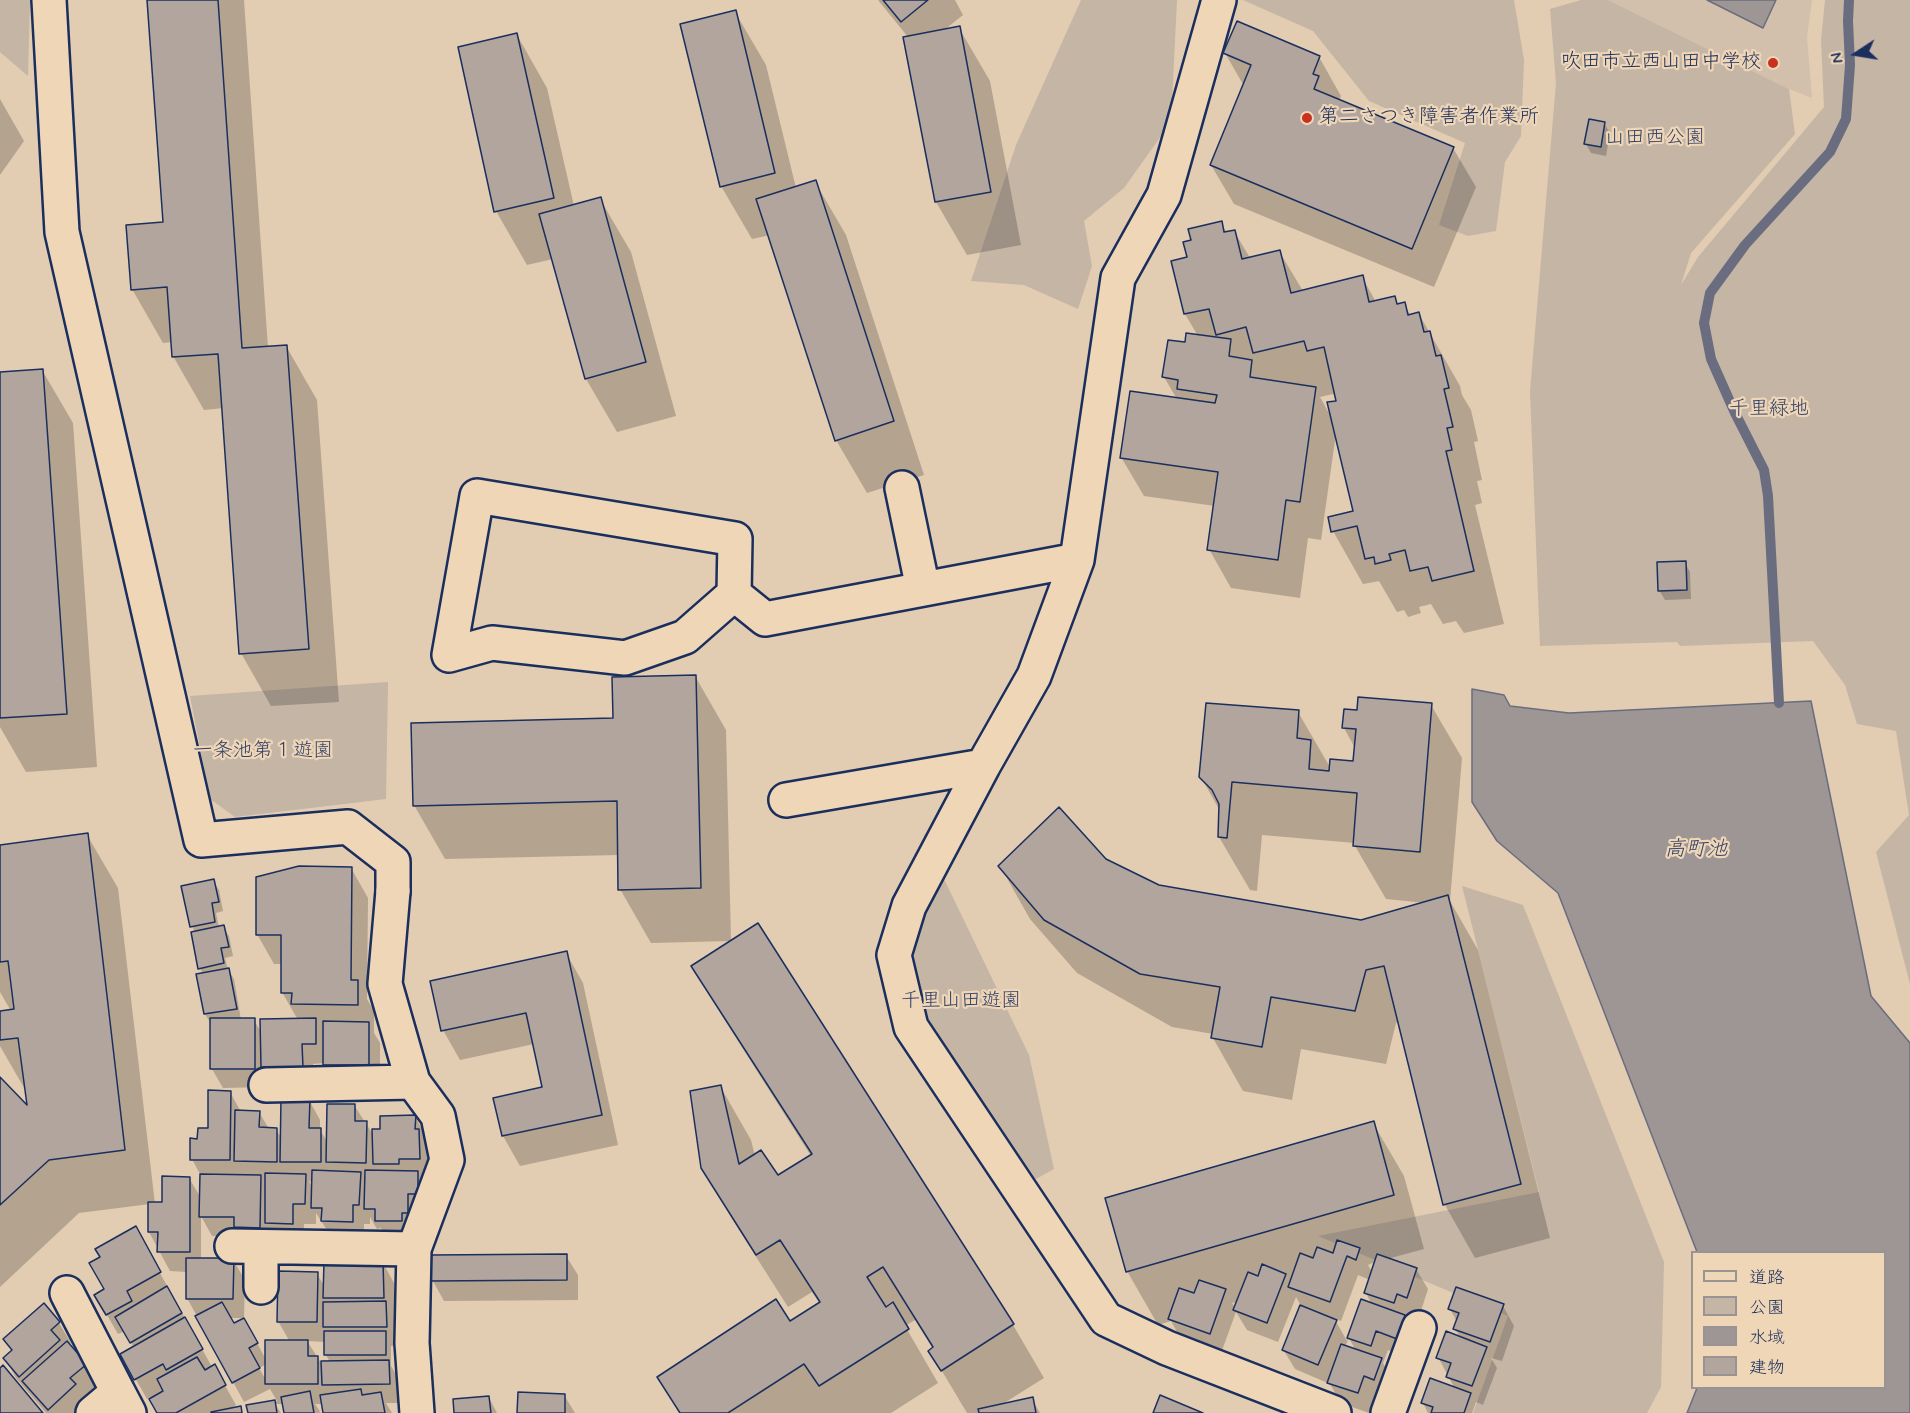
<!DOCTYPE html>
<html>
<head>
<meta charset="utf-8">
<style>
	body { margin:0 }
	#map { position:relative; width:1910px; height:1413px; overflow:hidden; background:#e2ccb2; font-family:Mynerve,"Klee One",sans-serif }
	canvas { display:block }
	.legend { position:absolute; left:1691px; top:1251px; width:195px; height:138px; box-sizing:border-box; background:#efd6b7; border:2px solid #9a9393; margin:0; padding:8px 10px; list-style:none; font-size:18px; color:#1b2f5e }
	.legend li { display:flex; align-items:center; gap:12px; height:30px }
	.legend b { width:30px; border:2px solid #9a9393 }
	.north { position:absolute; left:1826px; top:24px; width:60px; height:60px; -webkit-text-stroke:4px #efd6b7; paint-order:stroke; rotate:258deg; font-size:16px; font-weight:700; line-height:24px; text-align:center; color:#1b2f5e }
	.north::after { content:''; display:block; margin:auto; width:21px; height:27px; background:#1b2f5e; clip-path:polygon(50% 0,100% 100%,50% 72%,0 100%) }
</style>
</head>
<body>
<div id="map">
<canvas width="1910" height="1413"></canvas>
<ul class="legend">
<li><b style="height:8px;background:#efd6b7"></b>道路</li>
<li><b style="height:16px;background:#c5b5a5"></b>公園</li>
<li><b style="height:16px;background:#9e9695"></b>水域</li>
<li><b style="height:16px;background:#b1a59d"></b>建物</li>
</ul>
<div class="north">N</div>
</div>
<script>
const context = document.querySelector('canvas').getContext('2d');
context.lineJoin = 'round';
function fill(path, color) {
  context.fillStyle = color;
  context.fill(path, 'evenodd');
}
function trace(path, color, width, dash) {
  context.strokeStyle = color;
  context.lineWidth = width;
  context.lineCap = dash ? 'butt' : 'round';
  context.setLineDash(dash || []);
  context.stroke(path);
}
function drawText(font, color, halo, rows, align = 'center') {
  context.font = font + ' Mynerve,"Klee One",sans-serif';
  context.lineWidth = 4.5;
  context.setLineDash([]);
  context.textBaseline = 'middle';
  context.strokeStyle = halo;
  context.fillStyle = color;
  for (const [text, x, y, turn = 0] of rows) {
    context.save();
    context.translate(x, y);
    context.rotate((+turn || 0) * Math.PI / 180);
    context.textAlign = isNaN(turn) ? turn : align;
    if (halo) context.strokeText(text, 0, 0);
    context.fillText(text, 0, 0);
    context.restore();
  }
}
fill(new Path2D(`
	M1608,0H1812L1807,37L1812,98L1789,89Z`), '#d3c0ac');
fill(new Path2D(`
	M0,0H30L28,76L0,52Z
	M1081,0H1177L1171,122L1124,188L1084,221L1092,266L1078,309L1024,285L971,281L1016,145Z
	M1243,0H1514L1524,60L1521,136L1505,162L1496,231L1468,236L1439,225L1465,143L1369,101L1313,31Z
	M1581,0H1608L1789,89L1795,134L1691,253L1681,285L1698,257L1824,107L1821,40L1825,0H1910V984L1876,852L1909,815L1896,731L1857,724L1845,685L1813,641L1680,646L1677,642L1540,646L1530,391L1556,83L1550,9Z
	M388,682L386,799L235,817L210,799L190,696Z
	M943,877L1029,1055L1054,1169L1034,1180L926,1020L911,971L918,925Z
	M1462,886L1523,905L1664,1262L1661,1387L1647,1413H1473L1508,1316L1318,1236L1539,1192Z`), '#c5b5a5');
const water = new Path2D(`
	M1707,0H1776L1763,28Z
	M1472,689L1504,695L1510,706L1569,713L1811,701L1871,996L1910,1043V1413H1687L1697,1388H1884V1252H1697L1558,893L1497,841L1472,802Z`);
fill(water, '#9e9695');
trace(water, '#6a6d7f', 1.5);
fill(new Path2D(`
	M148,0H244L268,348L286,346L317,400L339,702L271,706L241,653L224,408L204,410L173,356L172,342L163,343L132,289L164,223Z
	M878,0H955L963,15L943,31L959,28L990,81L1021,245L967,255L936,202L905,38L908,37Z
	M735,12L766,65L796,188L815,182L846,235L924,475L867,493L836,440L770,235L752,239L721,186Z
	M517,35L547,88L574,206L600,199L631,252L676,416L617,432L586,379L553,259L527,265L496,211Z
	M1225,53L1319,57L1341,96L1339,101L1453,148L1476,187L1434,287L1234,204L1211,165L1244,86Z
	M0,99L24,141L0,175Z
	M1604,123L1610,133L1606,156L1591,153L1586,144Z
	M1221,223L1227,233L1234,231L1250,258L1279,251L1303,291L1362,277L1376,302L1394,298L1398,305L1404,304L1411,316L1419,314L1460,386L1462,395L1471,410L1478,441L1474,442L1482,480L1477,481L1482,503L1475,505L1504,624L1464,633L1456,621L1443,624L1431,604L1419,607L1421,613L1408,617L1404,610L1397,612L1379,581L1363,584L1333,531L1355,512L1336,433L1321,540L1308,538L1300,598L1231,588L1209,549L1215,506L1144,496L1121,457L1177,399L1164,377L1186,344L1198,336L1185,314L1173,262L1189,259L1193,241ZM1333,394L1338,402L1331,417L1320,397Z
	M42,370L73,423L97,767L26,772L0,727V373Z
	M1685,563L1690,572L1691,599L1665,600L1659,590Z
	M695,676L726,730L731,941L651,943L620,889L619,855L445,859L414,805L614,719Z
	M1431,705L1462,758L1450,901L1478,950L1550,1238L1475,1258L1445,1205L1399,1022L1396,1023L1386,1064L1301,1049L1292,1100L1243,1091L1213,1038V1034L1172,1027L1077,973L1030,919L1000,866L1105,860L1158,886L1361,921L1426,903L1386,899L1355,846V843L1262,835L1257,891L1250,890L1219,837L1220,811L1201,777L1298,712L1331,769L1354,763L1355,748L1344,728L1358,711Z
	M87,835L118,888L155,1204L163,1203L189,1178L201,1198V1176L192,1159L199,1140L209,1129L230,1092L241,1112H259L269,1129H276L282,1139L309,1100L320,1120V1130L328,1143L354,1105L374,1136L382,1131L415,1117L426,1136V1144L430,1151V1178H420L429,1192L419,1233L388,1241L381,1228L377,1229L370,1217V1224H364V1242L334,1241L316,1213V1224H304L303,1244L241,1237L212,1236L201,1216V1259L233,1260L245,1280L244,1318H230L234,1325L255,1339L267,1362L290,1342L278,1321L317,1274L325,1287L383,1263L394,1283V1318L397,1323V1346H391V1366L400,1381V1403H386L392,1413H324L323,1404H315L321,1413H286L284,1404H275L281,1413H249L248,1406L277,1401L270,1389L244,1402L187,1298V1272L170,1271L149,1232L150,1204L79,1213L0,1287V1079L30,1109L27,1093L0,1046V1013L11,1011L0,992V846ZM309,1181L313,1182V1189ZM307,1341L326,1342V1355L330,1362L323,1366ZM267,1364V1382L259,1368Z
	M351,868L368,898L367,999L374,1011V1033L380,1043V1085H336L324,1063L313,1064V1086L223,1088L212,1069L211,1024L205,1014L198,975L203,974L200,968L195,932L192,926L213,881L219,890L223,911L216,913L219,928L223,927L229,936L233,956L225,958L228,970L234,979L241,1020H254L262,1034L298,1020L282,992V964H274L257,934Z
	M757,925L1013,1325L1044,1378L1001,1405L1032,1399L1040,1413H967L930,1351L933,1349L915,1320L905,1326L938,1383L891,1413H679L659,1377L790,1323L820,1304L812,1292L788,1307L734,1222L702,1168L720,1086L751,1140L755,1156L778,1177L811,1156L724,1019L693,966Z
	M566,953L583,983L618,1145L520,1166L503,1136L495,1099L544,1088L534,1044L460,1060L443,1030Z
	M1373,1123L1404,1176L1424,1249L1387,1259L1416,1269L1428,1289L1419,1317L1408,1313L1406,1319L1408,1358L1388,1350L1383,1363L1392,1379L1385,1399L1375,1396L1369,1413L1341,1403L1330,1384L1295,1369L1283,1349L1301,1306L1296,1297L1278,1342L1247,1330L1236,1312L1221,1353L1181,1339L1171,1321L1158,1325L1127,1271ZM1375,1262L1372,1272L1368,1265ZM1358,1275L1370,1280L1366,1293L1372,1305L1362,1301L1347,1341L1334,1318L1341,1321ZM1238,1302L1236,1309L1232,1303ZM1349,1338L1356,1351L1345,1347Z
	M135,1228L212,1367L214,1366L236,1405L229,1410L240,1408L243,1413H159L150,1397L147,1399L122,1355L134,1348L125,1331L118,1334L96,1296L106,1290L102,1257Z
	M566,1256L578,1275V1300L444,1301L433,1281Z
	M44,1305L59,1323L71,1343L68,1345L86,1365L97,1385L82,1398L86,1405L77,1413H46L16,1378L5,1358L12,1351L5,1339Z
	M1503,1306L1514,1326L1502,1361L1491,1358L1497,1368L1483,1405L1476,1402L1472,1413H1428L1423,1403L1455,1389L1438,1357L1461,1339L1455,1329L1457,1322L1450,1309Z
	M564,1395L575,1413H518Z
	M489,1398L497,1413H455Z`), '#0003');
trace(new Path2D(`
	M1779,703L1768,496L1764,470L1735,413L1711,359L1704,323L1710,293L1745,245L1830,152L1846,119L1850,65L1848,21L1849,0`), '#6a6d7f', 10);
const building = new Path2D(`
	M147,0H218L242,348L287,345L309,649L239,654L218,354L172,357L167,287L131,290L126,225L163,222Z
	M883,0H928L901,22Z
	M736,10L775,173L720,187L680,24Z
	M1237,21L1320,56L1313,74L1319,76L1314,89L1454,147L1412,249L1210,165L1251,65L1223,53Z
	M960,26L991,192L935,202L903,37Z
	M517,33L554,198L494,212L458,47Z
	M1589,119L1605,122L1601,147L1584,144Z
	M816,180L894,421L835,441L756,199Z
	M601,197L646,362L585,379L539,214Z
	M1222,221L1224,232L1235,230L1242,259L1280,250L1291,293L1363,275L1369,302L1395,296L1397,304L1405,302L1408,315L1419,312L1424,332L1430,331L1436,356L1441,355L1449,388L1444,389L1453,427L1447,428L1452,450L1446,451L1474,571L1432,581L1428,567L1410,571L1405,550L1389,554L1391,560L1375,564L1374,557L1365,559L1357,526L1331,532L1328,517L1353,511L1327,402L1336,401L1324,347L1307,351L1304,341L1253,353L1246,327L1216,335L1209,309L1184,314L1171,261L1187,257L1183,242L1191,240L1188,229Z
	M1186,333L1231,339L1229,356L1252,360L1250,377L1316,387L1300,502L1286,500L1278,560L1207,550L1218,472L1120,458L1130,391L1215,403L1217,395L1177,389L1178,380L1162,377L1168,340L1185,342Z
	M43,369L67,714L0,718V372Z
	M1686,561L1687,590L1658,591L1657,562Z
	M696,675L701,888L618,890L617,801L413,806L411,723L613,718L612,677Z
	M1358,697L1432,703L1420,852L1353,846L1357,793L1232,782L1227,838L1218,837L1219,804L1212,790L1199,777L1206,703L1299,710L1297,738L1311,740L1309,769L1329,771L1330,759L1353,761L1356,729L1342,728L1344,709L1357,710Z
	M1059,807L1106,859L1159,885L1361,920L1448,895L1521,1184L1443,1205L1384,966L1366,970L1355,1011L1271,997L1262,1047L1211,1038L1220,987L1140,974L1044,920L998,866Z
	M88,833L125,1150L49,1160L0,1205V1077L27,1105L18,1038L0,1040V1011L14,1009L8,961L0,962V845Z
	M299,866L352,867L351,980H358V1005L291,1004L292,993H281V935H256V877Z
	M214,879L219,902L212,903L215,922L190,927L181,886Z
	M758,923L1014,1324L941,1371L928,1351L933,1347L883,1267L867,1277L886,1307L893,1302L909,1329L819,1386L804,1364L728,1413H680L657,1377L776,1299L790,1321L820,1302L780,1240L756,1255L701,1168L690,1091L721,1085L739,1164L761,1150L778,1175L812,1154L691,966Z
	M224,925L229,947L221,948L224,963L198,969L191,932Z
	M567,951L602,1115L502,1136L493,1098L542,1087L526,1013L441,1031L430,981Z
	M229,968L237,1009L204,1014L196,974Z
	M210,1018H255V1069H210Z
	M316,1018V1044H302L303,1067H261L260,1019Z
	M323,1021L369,1022V1065H323Z
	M208,1090L231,1091L230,1160H190V1138L197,1139L198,1128H208Z
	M281,1098H310L309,1128H321V1162H280Z
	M327,1104H355V1121H367L366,1163L326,1162Z
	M235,1110L260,1111L259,1127L277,1128V1162L234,1161Z
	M416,1115L415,1129H419L420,1159H399V1164H373L372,1129H380V1116Z
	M1374,1121L1394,1195L1126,1272L1105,1198Z
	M312,1170L361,1172L359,1205H353V1222L321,1221L322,1208H311Z
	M365,1170L418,1171V1194H408V1213H402V1221H375V1209H364Z
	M265,1173L306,1174L305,1204H293V1224L265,1223Z
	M200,1174L261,1175L260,1228L234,1227V1217H199Z
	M162,1176L190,1177V1252H157L158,1232H148V1202H162Z
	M136,1226L161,1272L127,1291L132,1301L106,1315L94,1295L104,1289L89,1263L100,1257L95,1249Z
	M1337,1240L1360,1248L1356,1260L1347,1256L1330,1302L1288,1287L1300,1253L1313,1258L1317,1247L1333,1253Z
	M567,1254V1280L431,1281V1255Z
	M1377,1254L1417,1268L1407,1298L1397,1294L1394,1303L1364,1293Z
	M186,1258H234L233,1299H186Z
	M324,1261H383L384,1298H323Z
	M1262,1264L1286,1274L1267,1323L1233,1310L1248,1272L1258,1276Z
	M278,1271L318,1272L317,1322H277Z
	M1199,1280L1226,1289L1210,1334L1168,1319L1179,1288L1194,1293Z
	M167,1286L182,1313L130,1343L115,1317Z
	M1456,1287L1504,1304L1490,1342L1453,1329L1459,1313L1448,1309Z
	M1361,1299L1405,1315L1397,1339L1376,1331L1371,1346L1347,1338Z
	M386,1301L387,1327H323V1302Z
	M222,1302L234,1323L244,1318L258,1343L249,1348L260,1368L232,1383L195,1316Z
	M44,1303L60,1322L51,1330L60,1340L19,1377L3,1358L12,1350L3,1339Z
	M1300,1305L1337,1320L1318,1365L1282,1350Z
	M185,1317L203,1349L166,1370L163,1364L134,1380L120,1354Z
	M324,1331H386V1355H324Z
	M1446,1331L1487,1347L1472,1386L1446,1377L1451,1363L1436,1358Z
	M265,1340H308V1356H318V1384H265Z
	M67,1341L87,1364L70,1378L76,1384L48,1410L22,1381Z
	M1341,1344L1382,1358L1374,1380L1364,1376L1358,1393L1327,1383Z
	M197,1357L205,1370L215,1364L226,1385L176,1413H157L149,1399L163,1391L157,1379Z
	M389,1360L390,1384L322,1385L321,1361Z
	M3,1365L43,1413H0V1368Z
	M1430,1378L1471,1393L1464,1413H1431L1433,1407L1421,1403Z
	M361,1389L362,1395L381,1392L385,1413H323L320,1395Z
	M310,1391L314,1413H284L281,1397Z
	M518,1392L565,1394V1413H517Z
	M1160,1395L1203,1413H1153Z
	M489,1396L491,1413H454L453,1399Z
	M1033,1397L1036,1413H979L978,1409Z
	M275,1400L277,1413H248L246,1405Z
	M241,1406L242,1413H211V1412Z`);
fill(building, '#b1a59d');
trace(building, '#1b2f5e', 1.5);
const street = new Path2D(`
	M1219,0L1164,195L1118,278L1077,560L1034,676L983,766L909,906L894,955L911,1027L1106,1319L1167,1348L1334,1413
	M902,488L923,589
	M734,594L735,539L477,496L449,655L492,643L625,658L685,637L734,594L765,619L1077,560
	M786,800L983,766
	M393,891L385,984L413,1082L438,1116L447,1160L414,1249L412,1343L417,1413
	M266,1085L413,1082
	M232,1246L414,1249
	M261,1287V1247
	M67,1293L118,1392
	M93,1413L118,1392L129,1413
	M1388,1413L1419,1328`);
const secondary = new Path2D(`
	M49,0L62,232L201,840L348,827L393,862V891`);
trace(street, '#1b2f5e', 38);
trace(secondary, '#1b2f5e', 38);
trace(street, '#efd6b7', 33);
trace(secondary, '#efd6b7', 33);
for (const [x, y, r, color] of [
	[1773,63,6,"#c8321e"],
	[1307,118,6,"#c8321e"]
]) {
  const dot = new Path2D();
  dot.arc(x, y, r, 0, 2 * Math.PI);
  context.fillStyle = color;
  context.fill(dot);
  trace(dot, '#efd6b7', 2);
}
drawText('20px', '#1b2f5e', '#efd6b7', [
	["吹田市立西山田中学校",1761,63],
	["第二さつき障害者作業所",1319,118,"left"]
], 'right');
drawText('20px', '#344369', '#efd6b7', [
	["山田西公園",1655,139],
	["千里緑地",1769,410],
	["一条池第１遊園",263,752],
	["千里山田遊園",961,1002]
]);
drawText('italic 21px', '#354469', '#efd6b7', [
	["高町池",1696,851]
]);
</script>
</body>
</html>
